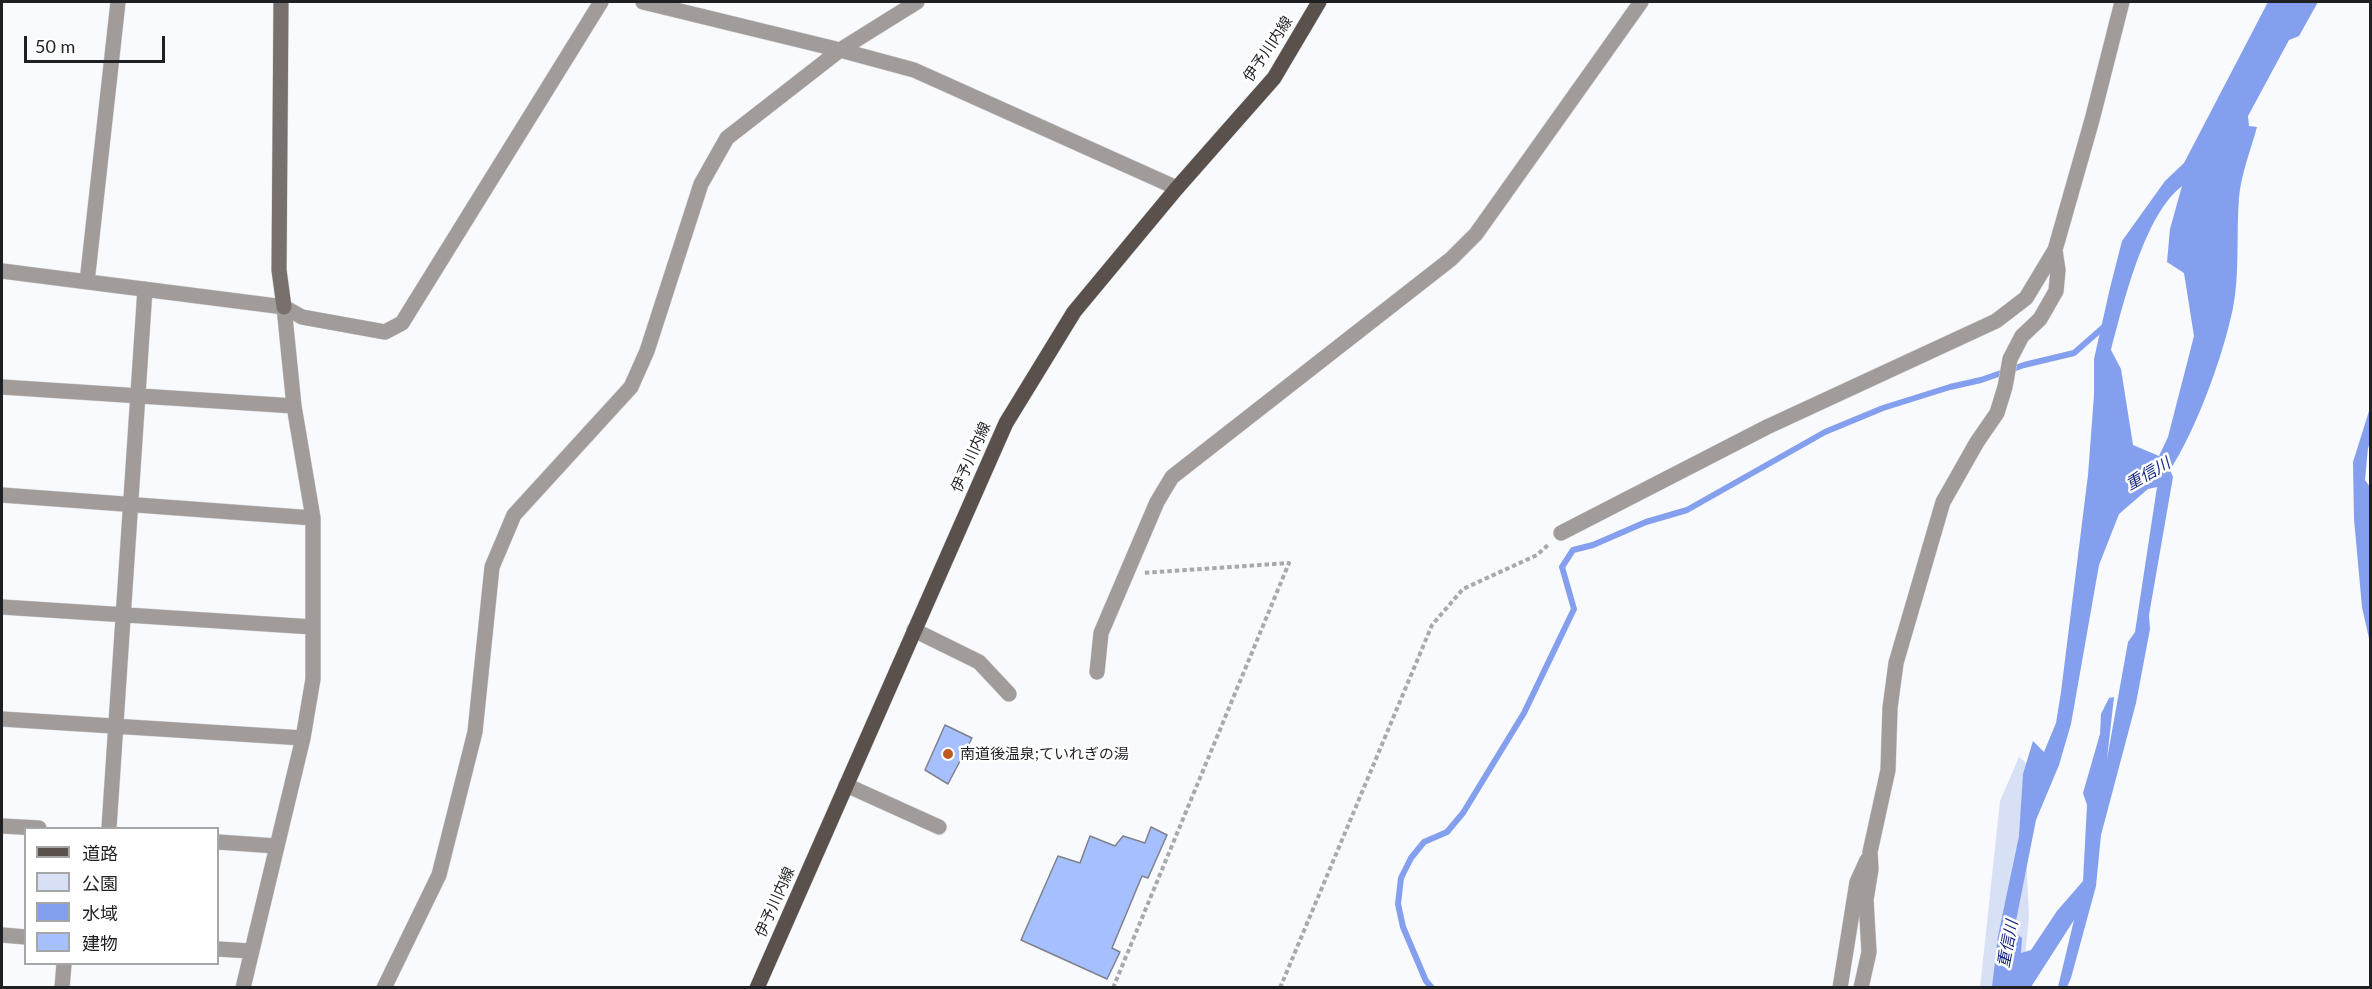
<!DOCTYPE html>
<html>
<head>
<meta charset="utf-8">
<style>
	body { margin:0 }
	#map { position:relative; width:2372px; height:989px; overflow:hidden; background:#f8fafe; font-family:Lato,"Noto Sans JP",sans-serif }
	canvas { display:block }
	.frame { position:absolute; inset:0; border:3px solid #1e2023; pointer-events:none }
	.legend { position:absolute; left:24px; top:827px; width:195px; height:138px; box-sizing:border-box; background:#fff; border:2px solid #a5a6a7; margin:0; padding:8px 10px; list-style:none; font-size:18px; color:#1e2023 }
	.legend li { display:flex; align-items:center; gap:12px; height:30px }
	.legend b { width:30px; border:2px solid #a5a6a7 }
	.scale { position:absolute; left:24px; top:36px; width:141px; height:27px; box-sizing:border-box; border:3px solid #1e2023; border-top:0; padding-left:8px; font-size:18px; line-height:21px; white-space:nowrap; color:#1e2023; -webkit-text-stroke:4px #fff; paint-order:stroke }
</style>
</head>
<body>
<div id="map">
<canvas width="2372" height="989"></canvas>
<div class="frame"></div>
<ul class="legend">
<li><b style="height:8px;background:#5a514d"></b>道路</li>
<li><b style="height:16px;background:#d8e0f5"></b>公園</li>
<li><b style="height:16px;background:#839fee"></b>水域</li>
<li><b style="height:16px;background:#a6bfff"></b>建物</li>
</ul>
<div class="scale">50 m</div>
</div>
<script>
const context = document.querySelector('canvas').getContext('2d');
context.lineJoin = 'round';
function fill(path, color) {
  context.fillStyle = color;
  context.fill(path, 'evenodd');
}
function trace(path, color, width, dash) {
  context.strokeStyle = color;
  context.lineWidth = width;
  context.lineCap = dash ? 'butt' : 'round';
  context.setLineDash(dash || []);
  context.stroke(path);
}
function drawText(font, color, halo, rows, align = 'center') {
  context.font = font + ' Lato,"Noto Sans JP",sans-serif';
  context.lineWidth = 5;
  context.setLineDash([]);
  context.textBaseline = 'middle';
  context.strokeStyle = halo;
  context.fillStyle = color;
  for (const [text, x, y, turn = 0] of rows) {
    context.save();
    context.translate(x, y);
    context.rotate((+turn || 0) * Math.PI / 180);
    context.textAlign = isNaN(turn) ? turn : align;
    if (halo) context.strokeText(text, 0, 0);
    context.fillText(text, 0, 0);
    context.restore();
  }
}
fill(new Path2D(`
	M2019,757L2031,767L2023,795L2029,917L2022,987L1980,988L2000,801Z`), '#d8e0f5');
fill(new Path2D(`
	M2268,2H2318L2299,36L2289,40L2248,116L2249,126L2257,127C2251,149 2241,174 2239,198C2236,234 2240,272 2233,308C2223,356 2197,428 2170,470L2173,477L2149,615L2150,629L2136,703L2101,835L2096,886L2071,978L2067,987H2058L2074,920L2031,987H1992L1998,936L2019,836L2023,774L2033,741L2044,752L2056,723L2061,692L2088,475L2094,395V359L2110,288L2122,241L2165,181L2184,163ZM2182,186L2170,229L2167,262L2184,273L2194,336L2168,437L2159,456L2133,445L2121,369L2111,350C2123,305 2144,215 2182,186ZM2157,487L2135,632L2128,642L2107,759L2114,697L2109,698L2101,714L2100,734L2083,793L2087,805L2083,881L2057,911L2031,950L2021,953L2022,938L2014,931L2036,820L2059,765L2071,724L2099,565L2119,514L2148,489Z
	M2370,408V443L2368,448L2365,480L2370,487V643L2362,607L2354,519L2353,462Z`), '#839fee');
trace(new Path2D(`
	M1432,988L1426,981L1403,927L1398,904L1401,878L1411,858L1424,842L1447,832L1463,813L1524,713L1574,609L1562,567L1573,550L1593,545L1646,522L1687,510L1825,432L1883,408L1950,387L1981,380L2024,365L2074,353L2106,325`), '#839fee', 6);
const building = new Path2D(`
	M945,725L972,738L948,784L925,770Z
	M1151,827L1167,835L1148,878L1142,876L1112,948L1120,952L1107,979L1021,940L1058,856L1080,863L1090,836L1115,846L1123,836L1145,843Z`);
fill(building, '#a6bfff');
trace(building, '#7e828c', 1.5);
const street = new Path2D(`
	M643,2L840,50L914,70L1177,188
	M2,271L284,307L302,317L385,332L402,323L601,2
	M87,282L118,2
	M2,387L294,406
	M2,495L313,518
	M1561,533L1767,427L1996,321L2026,298L2055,250L2092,120L2122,2
	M2,607L313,627
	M914,630L979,662L1009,694
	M1097,672L1101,633L1157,502L1172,477L1451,259L1476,234L1641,2
	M2,719L303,738
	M846,785L939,827
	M2,826L39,828
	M109,828L145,289
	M218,842L276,846
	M2,935L26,937
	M218,949L250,951
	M62,988L64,964
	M243,988L303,738L313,679V518L294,406L284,307
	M384,988L439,875L475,732L492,567L514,515L631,387L647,351L701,184L727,138L840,50L917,2
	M1840,988L1857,882L1867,860
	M1861,988L1869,952L1866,900L1871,869L1870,852L1888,770L1890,708L1896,663L1943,502L1977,442L1997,413L2005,387L2010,359L2022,336L2040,319L2056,291L2058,270L2055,250`);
const secondary = new Path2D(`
	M281,2L279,270L284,307`);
const primary = new Path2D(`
	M757,988L1006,423L1074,312L1177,188L1274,78L1319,2`);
trace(street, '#d5d7db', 16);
trace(secondary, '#d5d7db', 16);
trace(primary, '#d5d7db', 16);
trace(new Path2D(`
	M1113,988L1289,563L1142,573
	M1280,988L1432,625L1463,589L1537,555L1549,544`), '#a7a9ad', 4, [4.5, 3]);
trace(street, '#a19c9a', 15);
trace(secondary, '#77706d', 15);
trace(primary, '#5a514d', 15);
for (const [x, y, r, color] of [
	[948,754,6,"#bf5a26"]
]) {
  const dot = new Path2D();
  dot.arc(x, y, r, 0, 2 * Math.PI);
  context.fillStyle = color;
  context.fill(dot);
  trace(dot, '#fff', 2);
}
drawText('15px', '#1e2023', '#fff', [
	["伊予川内線",1268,49,-56],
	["伊予川内線",971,457,-66],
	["伊予川内線",775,902,-66]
]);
drawText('15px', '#1e2023', '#fff', [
	["南道後温泉;ていれぎの湯",960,754]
], 'left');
drawText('italic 16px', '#16267e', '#fff', [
	["重信川",2148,474,-30],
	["重信川",2008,944,-79]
]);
</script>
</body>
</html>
